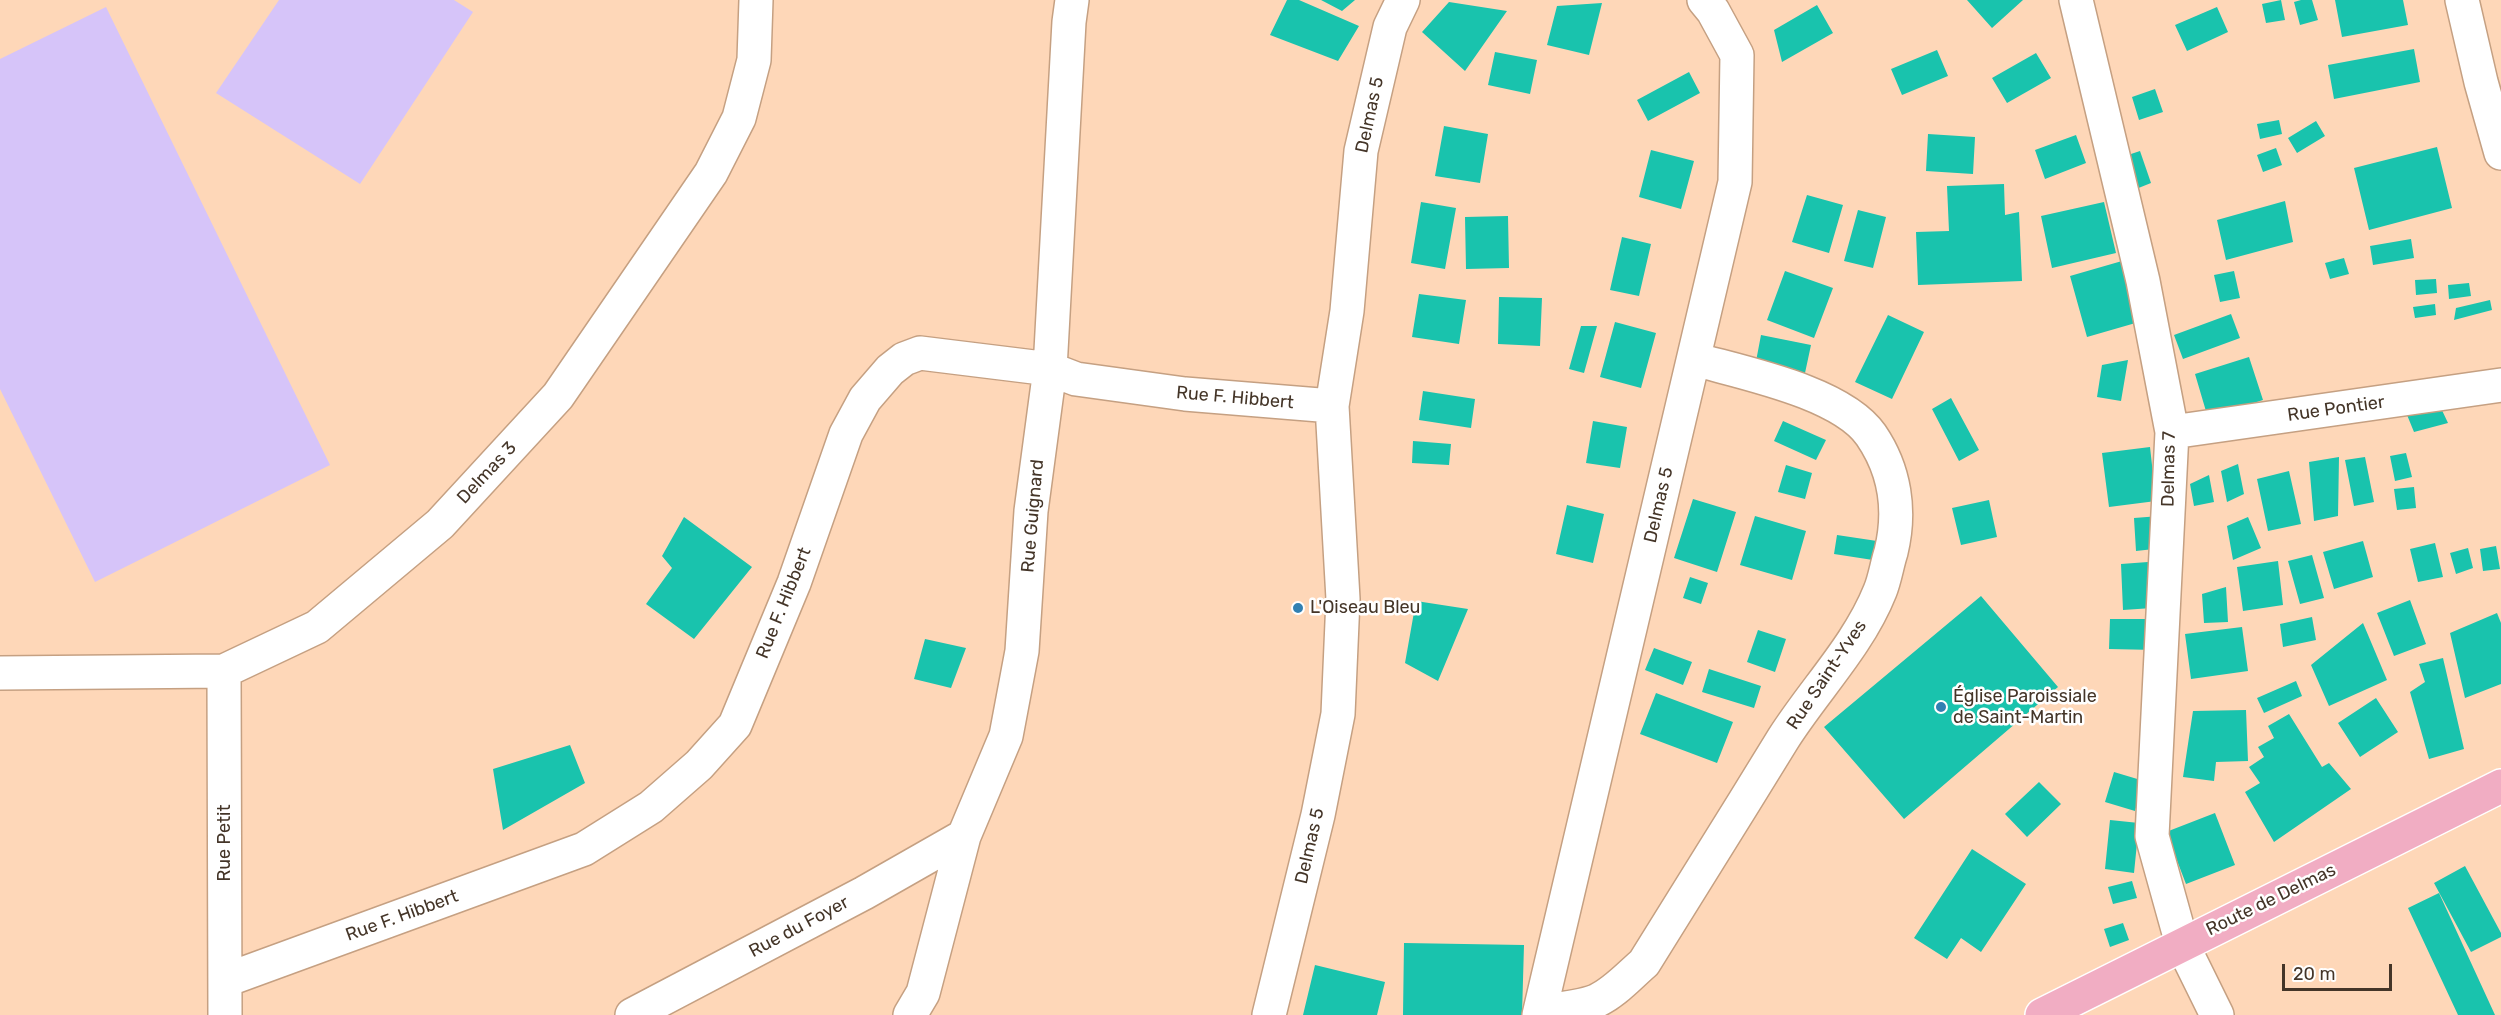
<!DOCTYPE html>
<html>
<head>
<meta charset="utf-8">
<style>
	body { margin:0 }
	#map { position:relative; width:2501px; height:1015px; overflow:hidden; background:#fed7b8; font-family:Rubik,sans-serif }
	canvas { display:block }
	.scale { position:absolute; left:2282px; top:964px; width:110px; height:27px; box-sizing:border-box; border:3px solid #443528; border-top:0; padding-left:8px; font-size:18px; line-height:21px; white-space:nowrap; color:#443528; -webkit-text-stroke:4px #fff; paint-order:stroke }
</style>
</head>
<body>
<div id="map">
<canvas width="2501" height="1015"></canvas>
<div class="scale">20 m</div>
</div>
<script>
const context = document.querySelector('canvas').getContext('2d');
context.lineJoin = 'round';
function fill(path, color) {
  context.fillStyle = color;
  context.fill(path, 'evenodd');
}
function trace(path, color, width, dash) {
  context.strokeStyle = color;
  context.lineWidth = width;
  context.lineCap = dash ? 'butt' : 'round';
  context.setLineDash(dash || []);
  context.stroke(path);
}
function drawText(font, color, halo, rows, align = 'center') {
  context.font = font + ' Rubik,sans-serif';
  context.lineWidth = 5;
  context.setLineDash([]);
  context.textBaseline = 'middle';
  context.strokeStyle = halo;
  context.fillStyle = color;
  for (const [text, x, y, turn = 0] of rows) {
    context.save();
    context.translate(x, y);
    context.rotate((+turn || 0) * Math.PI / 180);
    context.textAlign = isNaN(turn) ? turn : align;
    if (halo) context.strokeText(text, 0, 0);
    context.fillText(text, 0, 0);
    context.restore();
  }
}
fill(new Path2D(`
	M279,0H454L473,12L360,184L216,93Z
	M106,7L330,465L95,582L0,389V59Z`), '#d6c4f9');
fill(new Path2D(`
	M1287,0H1299L1359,26L1338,61L1270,35Z
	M1321,0H1355L1342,11Z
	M1967,0H2023L1992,28Z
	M2281,0L2285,20L2266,23L2262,4Z
	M2301,0H2312L2318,20L2300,25L2294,2Z
	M2335,0H2403L2408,25L2342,37Z
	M1449,2L1507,11L1465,71L1422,32Z
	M1602,3L1589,55L1547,45L1557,6Z
	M1817,5L1833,33L1782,62L1774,30Z
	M2217,7L2228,32L2187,51L2175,25Z
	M2414,49L2420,82L2334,99L2328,65Z
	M1937,50L1948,76L1902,95L1891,69Z
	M1495,52L1537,60L1530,94L1488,85Z
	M2036,53L2051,78L2007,103L1992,78Z
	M1689,72L1700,93L1648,121L1637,100Z
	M2155,89L2163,112L2139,120L2132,97Z
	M2279,120L2282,134L2260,139L2257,124Z
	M2316,121L2325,136L2297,153L2288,138Z
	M1444,126L1488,134L1480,183L1435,176Z
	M1928,134L1975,137L1973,174L1926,171Z
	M2076,135L2086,163L2045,179L2035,150Z
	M2437,147L2452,208L2369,230L2354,168Z
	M2276,148L2282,165L2263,172L2257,155Z
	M1651,150L1694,161L1681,209L1639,197Z
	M2140,151L2151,183L2136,189L2125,156Z
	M2004,184L2005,215L2019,212L2022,281L1918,285L1916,232L1949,231L1947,186Z
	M1807,195L1843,205L1829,253L1792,242Z
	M2285,201L2293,242L2226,260L2217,220Z
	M1421,202L1456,208L1445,269L1411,263Z
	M2104,202L2116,253L2052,268L2041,216Z
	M1858,210L1886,217L1873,268L1844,261Z
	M1508,216L1509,268L1466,269L1465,217Z
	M1622,237L1651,244L1639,296L1610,290Z
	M2411,239L2414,258L2373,265L2370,246Z
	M2344,258L2349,274L2330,279L2325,263Z
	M2122,261L2139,322L2087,337L2070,276Z
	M1785,271L1833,288L1814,338L1767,320Z
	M2234,271L2240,298L2220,302L2214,275Z
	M2436,279L2437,293L2416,295L2415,280Z
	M2469,283L2471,296L2449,299L2448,285Z
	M1419,294L1466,300L1459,344L1412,337Z
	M1499,297L1542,298L1540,346L1498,344Z
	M2490,300L2492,310L2454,320L2456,308Z
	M2435,304L2436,315L2415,318L2413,307Z
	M2231,314L2240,338L2183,359L2174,335Z
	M1888,315L1924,332L1892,399L1855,382Z
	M1615,322L1656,333L1641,388L1600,377Z
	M1581,326H1597L1584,373L1569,369Z
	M1761,335L1811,345L1802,387L1753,377Z
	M2249,357L2263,400L2208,418L2195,374Z
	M2128,360L2121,401L2097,397L2102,365Z
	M1423,391L1475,399L1471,428L1419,420Z
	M1951,398L1979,450L1959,461L1932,409Z
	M2440,406L2448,423L2414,432L2405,410Z
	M1593,421L1627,427L1620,468L1586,463Z
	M1783,421L1826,440L1816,460L1774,441Z
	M1413,441L1451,444L1449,465L1412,463Z
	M2150,447L2156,501L2109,507L2102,453Z
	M2406,453L2412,477L2395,481L2390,456Z
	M2339,457L2338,516L2314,521L2309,462Z
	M2365,457L2374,502L2354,506L2345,460Z
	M2238,464L2244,494L2227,502L2221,471Z
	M1786,465L1812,473L1805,499L1778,492Z
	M2289,471L2301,524L2268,531L2257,479Z
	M2209,475L2214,502L2194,506L2190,484Z
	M2414,487L2416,508L2397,510L2394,489Z
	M1693,499L1736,512L1717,572L1674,558Z
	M1989,500L1997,537L1961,545L1952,508Z
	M1567,505L1604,514L1593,563L1556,554Z
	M1755,516L1806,531L1792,580L1740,565Z
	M2160,516L2163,548L2136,551L2134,518Z
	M684,517L752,567L694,639L646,604L672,568L662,556Z
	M2248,517L2261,548L2233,560L2227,526Z
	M1837,535L1877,541L1873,560L1834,554Z
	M2363,541L2373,577L2334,589L2323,552Z
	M2435,543L2443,577L2418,582L2410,549Z
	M2496,546L2500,569L2483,571L2480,549Z
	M2468,548L2473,568L2456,574L2450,553Z
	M2312,555L2324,598L2300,604L2288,561Z
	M2278,561L2283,605L2243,611L2237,567Z
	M2148,562L2149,577L2167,607L2123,610L2121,564Z
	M1690,577L1708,583L1701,604L1683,598Z
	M2226,587L2228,622L2204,623L2202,594Z
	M1981,596L2058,687L1904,819L1824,727Z
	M2410,600L2426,644L2394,656L2377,613Z
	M1416,601L1468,609L1438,681L1405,663Z
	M2497,613L2501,623V684L2465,698L2450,633Z
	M2312,617L2316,640L2283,647L2280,624Z
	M2110,619H2157L2156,650L2109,649Z
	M2363,623L2387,680L2329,706L2311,665Z
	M2242,627L2248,671L2191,679L2185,634Z
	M1758,630L1786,639L1775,672L1747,662Z
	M925,639L966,648L951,688L914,679Z
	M1654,648L1692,662L1683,685L1645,670Z
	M2443,658L2464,749L2429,759L2410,692L2425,682L2419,664Z
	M1709,669L1761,686L1754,708L1702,692Z
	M2296,681L2302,696L2264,713L2257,698Z
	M1656,693L1733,722L1717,763L1640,734Z
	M2376,698L2398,732L2360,757L2338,723Z
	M2246,710L2248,761L2216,762L2214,781L2183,777L2193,711Z
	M2289,714L2322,767L2329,763L2351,789L2274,842L2245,792L2260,783L2249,767L2264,757L2258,747L2274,738L2268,726Z
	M570,745L585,783L503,830L493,769Z
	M2114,772L2144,781L2135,811L2105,802Z
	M2039,782L2061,804L2027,837L2005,814Z
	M2215,813L2235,865L2186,884L2166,832Z
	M2110,820L2139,823L2134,873L2105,869Z
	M1972,849L2026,884L1981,952L1961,938L1947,959L1914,938Z
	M2465,866L2501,933V937L2471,952L2434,883Z
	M2132,881L2137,898L2113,904L2108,887Z
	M2439,893L2495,1015H2458L2408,908Z
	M2123,923L2129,940L2110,947L2104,929Z
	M1404,943L1524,945L1522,1015H1403Z
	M1315,965L1385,982L1377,1015H1303Z`), '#19c3ad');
const street = new Path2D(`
	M2076,0L2143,281L2172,432L2152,836L2182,944L2217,1015
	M2462,0L2481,82L2501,153
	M2172,432L2501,385
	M224,671L225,1015
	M0,673L224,671L317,627L440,524L558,396L711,173L739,118L754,60L756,0
	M226,980L584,849L651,807L699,765L735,725L794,583L846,434L865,399L890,370L904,359L920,353L1050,369L1076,379L1185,394L1332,406
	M1540,1011C1558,1009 1578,1008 1596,1001C1614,993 1629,976 1644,963C1690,889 1737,814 1783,739C1814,690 1858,646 1880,591C1885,579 1887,564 1891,552C1901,511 1895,470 1871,435C1841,392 1743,373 1694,359
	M632,1015L864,893L964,836
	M910,1015L923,993L964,836L1006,736L1022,651L1031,511L1050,369L1069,22L1072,0
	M1269,1015L1318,815L1338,714L1343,599L1332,406L1347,311L1361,151L1390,27L1403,0
	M1539,1015L1735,182L1737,55L1713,11L1704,0`);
const primary = new Path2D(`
	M2042,1015L2501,786`);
trace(street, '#c5a082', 36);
trace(primary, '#fff', 36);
trace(street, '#fff', 33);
trace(primary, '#f1adc3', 33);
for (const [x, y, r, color] of [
	[1298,608,6,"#3280b2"],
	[1941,707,6,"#3280b2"]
]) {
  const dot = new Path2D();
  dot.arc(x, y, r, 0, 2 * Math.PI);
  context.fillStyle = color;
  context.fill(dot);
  trace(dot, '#fff', 2);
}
drawText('18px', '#443528', '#fff', [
	["Delmas 5",1370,115,-78],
	["Rue F. Hibbert",1235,398,5],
	["Rue Pontier",2336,409,-8],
	["Delmas 7",2169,469,-89],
	["Delmas 3",487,473,-47],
	["Delmas 5",1659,505,-77],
	["Rue Guignard",1033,516,-85],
	["Rue F. Hibbert",784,603,-68],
	["Rue Saint-Yves",1827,675,-56],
	["Rue Petit",225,843,-90],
	["Delmas 5",1310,846,-77],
	["Route de Delmas",2271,900,-26],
	["Rue F. Hibbert",402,916,-20],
	["Rue du Foyer",799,927,-28]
]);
drawText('18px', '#443528', '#fff', [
	["L'Oiseau Bleu",1310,608],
	["Église Paroissiale",1953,697],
	["de Saint-Martin",1953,718]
], 'left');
</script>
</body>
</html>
